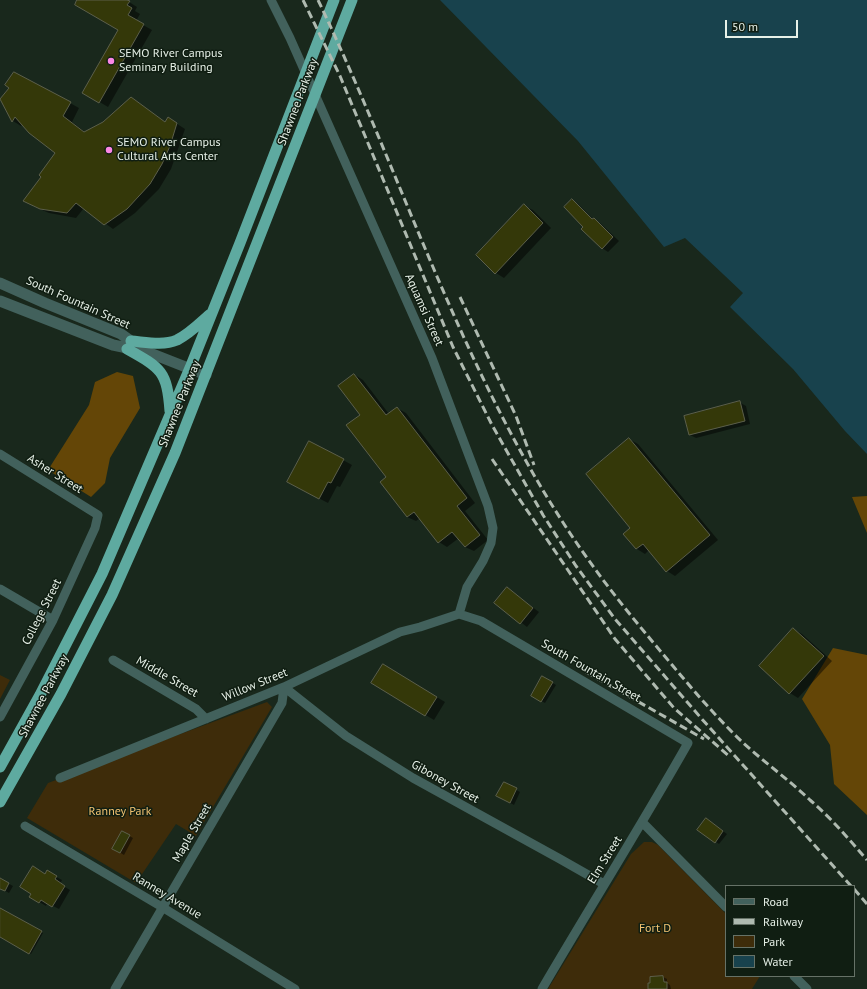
<!DOCTYPE html>
<html>
<head>
<meta charset="utf-8">
<style>
	body { margin:0 }
	#map { position:relative; width:867px; height:989px; overflow:hidden; background:#19281c; font-family:"PT Sans",sans-serif }
	canvas { display:block }
	.legend { position:absolute; left:725px; top:885px; width:130px; height:92px; box-sizing:border-box; background:#101e12; border:1px solid #667267; margin:0; padding:5px 7px; list-style:none; font-size:12px; color:#e6f0e7 }
	.legend li { display:flex; align-items:center; gap:8px; height:20px }
	.legend b { width:20px; border:1px solid #667267 }
	.scale { position:absolute; left:725px; top:20px; width:73px; height:18px; box-sizing:border-box; border:2px solid #e6f0e7; border-top:0; padding-left:5px; font-size:12px; line-height:14px; white-space:nowrap; color:#e6f0e7; -webkit-text-stroke:3px #101e12; paint-order:stroke }
</style>
</head>
<body>
<div id="map">
<canvas width="867" height="989"></canvas>
<ul class="legend">
<li><b style="height:5px;background:#42615c"></b>Road</li>
<li><b style="height:5px;background:#afbab0"></b>Railway</li>
<li><b style="height:11px;background:#3e2c0a"></b>Park</li>
<li><b style="height:11px;background:#18424d"></b>Water</li>
</ul>
<div class="scale">50 m</div>
</div>
<script>
const context = document.querySelector('canvas').getContext('2d');
context.lineJoin = 'round';
function fill(path, color) {
  context.fillStyle = color;
  context.fill(path, 'evenodd');
}
function trace(path, color, width, dash) {
  context.strokeStyle = color;
  context.lineWidth = width;
  context.lineCap = dash ? 'butt' : 'round';
  context.setLineDash(dash || []);
  context.stroke(path);
}
function drawText(font, color, halo, rows, align = 'center') {
  context.font = font + ' "PT Sans",sans-serif';
  context.lineWidth = 3;
  context.setLineDash([]);
  context.textBaseline = 'middle';
  context.strokeStyle = halo;
  context.fillStyle = color;
  for (const [text, x, y, turn = 0] of rows) {
    context.save();
    context.translate(x, y);
    context.rotate((+turn || 0) * Math.PI / 180);
    context.textAlign = isNaN(turn) ? turn : align;
    if (halo) context.strokeText(text, 0, 0);
    context.fillText(text, 0, 0);
    context.restore();
  }
}
fill(new Path2D(`
	M0,675L10,680L0,699Z
	M267,702L272,707L196,836L176,824L136,883L27,818L48,783Z
	M644,842H652L658,845L726,914V976H760L752,989H548L631,854Z`), '#3e2c0a');
fill(new Path2D(`
	M117,372L133,376L140,408L110,458L105,483L91,497L48,470L89,405L95,382Z
	M867,496V533L852,497Z
	M833,648L867,655V815L834,784L830,745L802,699Z`), '#644607');
fill(new Path2D(`
	M440,0H867V454L845,431L793,369L730,307L743,293L685,238L664,247L578,141Z`), '#18424d');
fill(new Path2D(`
	M78,0H126L137,7L135,11L140,14L136,21L152,30L108,107L83,92L119,30Z
	M131,98L166,123L168,118L185,129L171,169L159,189L135,213L113,229L84,208L76,218L49,213L33,206L43,177L57,153L23,124L21,126L13,121L2,99L70,103L79,108L72,122L85,132L103,123Z
	M572,200L578,204L593,219L600,223L619,241L608,252L602,248L585,227Z
	M524,206L533,210L551,228L504,278L496,273Z
	M355,375L363,380L389,414L397,408L406,413L475,503L465,511L488,540L474,551L465,547L459,538L447,547L439,542L420,518L416,521L407,517L387,478L362,415Z
	M739,402L746,406L750,424L696,438L690,435Z
	M629,439L638,444L718,540L675,576L667,571L649,550L645,554L637,549L624,534L632,528Z
	M343,460L352,465L340,487L337,486L328,503L297,487Z
	M507,588L539,612L527,627L496,603Z
	M793,629L802,634L832,661L798,698L790,693Z
	M383,665L445,702L434,720L372,683Z
	M543,677L556,685L545,703L532,696Z
	M504,783L520,792L514,805L498,796Z
	M710,822L727,834L719,844L716,842Z
	M122,832L133,838L124,855L113,848Z
	M47,872L62,880L60,884L70,890L59,909L47,903L46,906L31,897Z
	M0,879L13,886L9,893L0,888Z
	M0,909L43,933L31,954L0,936Z
	M663,977L667,979V983L670,985L671,989H649Z`), '#0007');
const building = new Path2D(`
	M77,0H127L130,1L127,5L132,8L128,15L144,24L99,103L82,93L118,30L75,5Z
	M14,72L71,102L63,116L84,132L103,122L131,97L165,122L168,117L177,123L170,146L162,164L150,184L127,209L104,225L76,203L67,213L40,209L23,201L41,177L39,175L55,153L29,133L15,117L12,122L0,99L9,88L5,85Z
	M572,199L592,219L594,218L613,237L602,249L581,229L583,227L564,207Z
	M524,204L543,223L495,274L476,255Z
	M354,374L386,415L397,407L467,498L457,506L480,535L465,547L452,532L438,543L414,512L407,517L380,482L386,477L346,425L360,415L338,386Z
	M740,401L745,421L689,435L684,416Z
	M629,438L710,535L666,572L643,544L636,549L623,534L630,528L586,474Z
	M309,441L344,459L331,483L328,482L319,499L287,482Z
	M507,587L533,608L520,624L494,603Z
	M793,628L824,656L789,694L759,666Z
	M383,664L437,697L425,716L371,683Z
	M542,676L553,682L541,702L531,696Z
	M504,782L517,788L510,803L496,796Z
	M706,818L723,831L715,843L697,830Z
	M122,831L130,835L120,853L112,849Z
	M33,866L45,874L47,870L57,876L55,879L65,886L52,907L41,900L39,903L29,897L31,894L20,887Z
	M0,878L9,883L5,891L0,889Z
	M0,908L42,931L29,954L0,937Z
	M663,976L664,982H667V989H648V983H650V977Z`);
fill(building, '#343809');
trace(building, '#5c5f4b', 1);
trace(new Path2D(`
	M271,0L290,38L432,358L488,506L493,528L491,543L483,561L467,587L459,614L481,621L688,743C641,826 590,907 542,989
	M0,454L98,515L95,528L53,620L0,717
	M0,589L53,620
	M113,660L196,709L206,719
	M284,687L346,736L413,778L560,859L604,884
	M60,778L284,687L400,632L420,627L459,614
	M643,823L726,907
	M25,826L162,907L295,989
	M794,976L807,989
	M115,989L282,703L284,687`), '#42615c', 9);
trace(new Path2D(`
	M0,283L45,303L121,334L145,351L206,375
	M0,301L113,345L137,350`), '#42615c', 11);
trace(new Path2D(`
	M131,341C145,342 163,346 177,340C189,334 199,324 209,315
	M127,349C161,368 167,371 170,411
	M0,767L40,695L102,574L190,368L240,243L334,0
	M0,802L61,694L112,595L175,453L352,0`), '#5eaaa0', 11);
trace(new Path2D(`
	M303,0L340,76L453,347L492,425L543,515L576,566L615,619L701,718L851,886
	M318,0C409,190 469,397 595,569C619,602 646,634 673,666C693,690 713,713 735,735C758,758 786,777 810,800C831,818 849,839 867,860
	M460,297L516,416L534,465
	M492,459L615,639L674,708L730,757
	M586,672L704,739
	M854,889L867,904`), '#afbab0', 3, [8, 4]);
for (const [x, y, r, color] of [
	[111,61,4,"#fb87e5"],
	[109,150,4,"#fb87e5"]
]) {
  const dot = new Path2D();
  dot.arc(x, y, r, 0, 2 * Math.PI);
  context.fillStyle = color;
  context.fill(dot);
  trace(dot, '#101e12', 1.5);
}
drawText('12px', '#e6f0e7', '#101e12', [
	["SEMO River Campus",119,54],
	["Seminary Building",119,68],
	["SEMO River Campus",117,143],
	["Cultural Arts Center",117,157]
], 'left');
drawText('12px', '#e6f0e7', '#101e12', [
	["Shawnee Parkway",298,102,-69],
	["South Fountain Street",78,303,24],
	["Aquamsi Street",424,310,66],
	["Shawnee Parkway",180,404,-68],
	["Asher Street",55,474,32],
	["College Street",42,612,-63],
	["South Fountain Street",591,671,30],
	["Middle Street",167,677,30],
	["Willow Street",255,685,-22],
	["Shawnee Parkway",44,696,-62],
	["Giboney Street",445,782,29],
	["Maple Street",192,833,-60],
	["Elm Street",605,860,-58],
	["Ranney Avenue",167,896,31]
]);
drawText('12px', '#f2c271', '#101e12', [
	["Ranney Park",120,812],
	["Fort D",655,929]
]);
</script>
</body>
</html>
